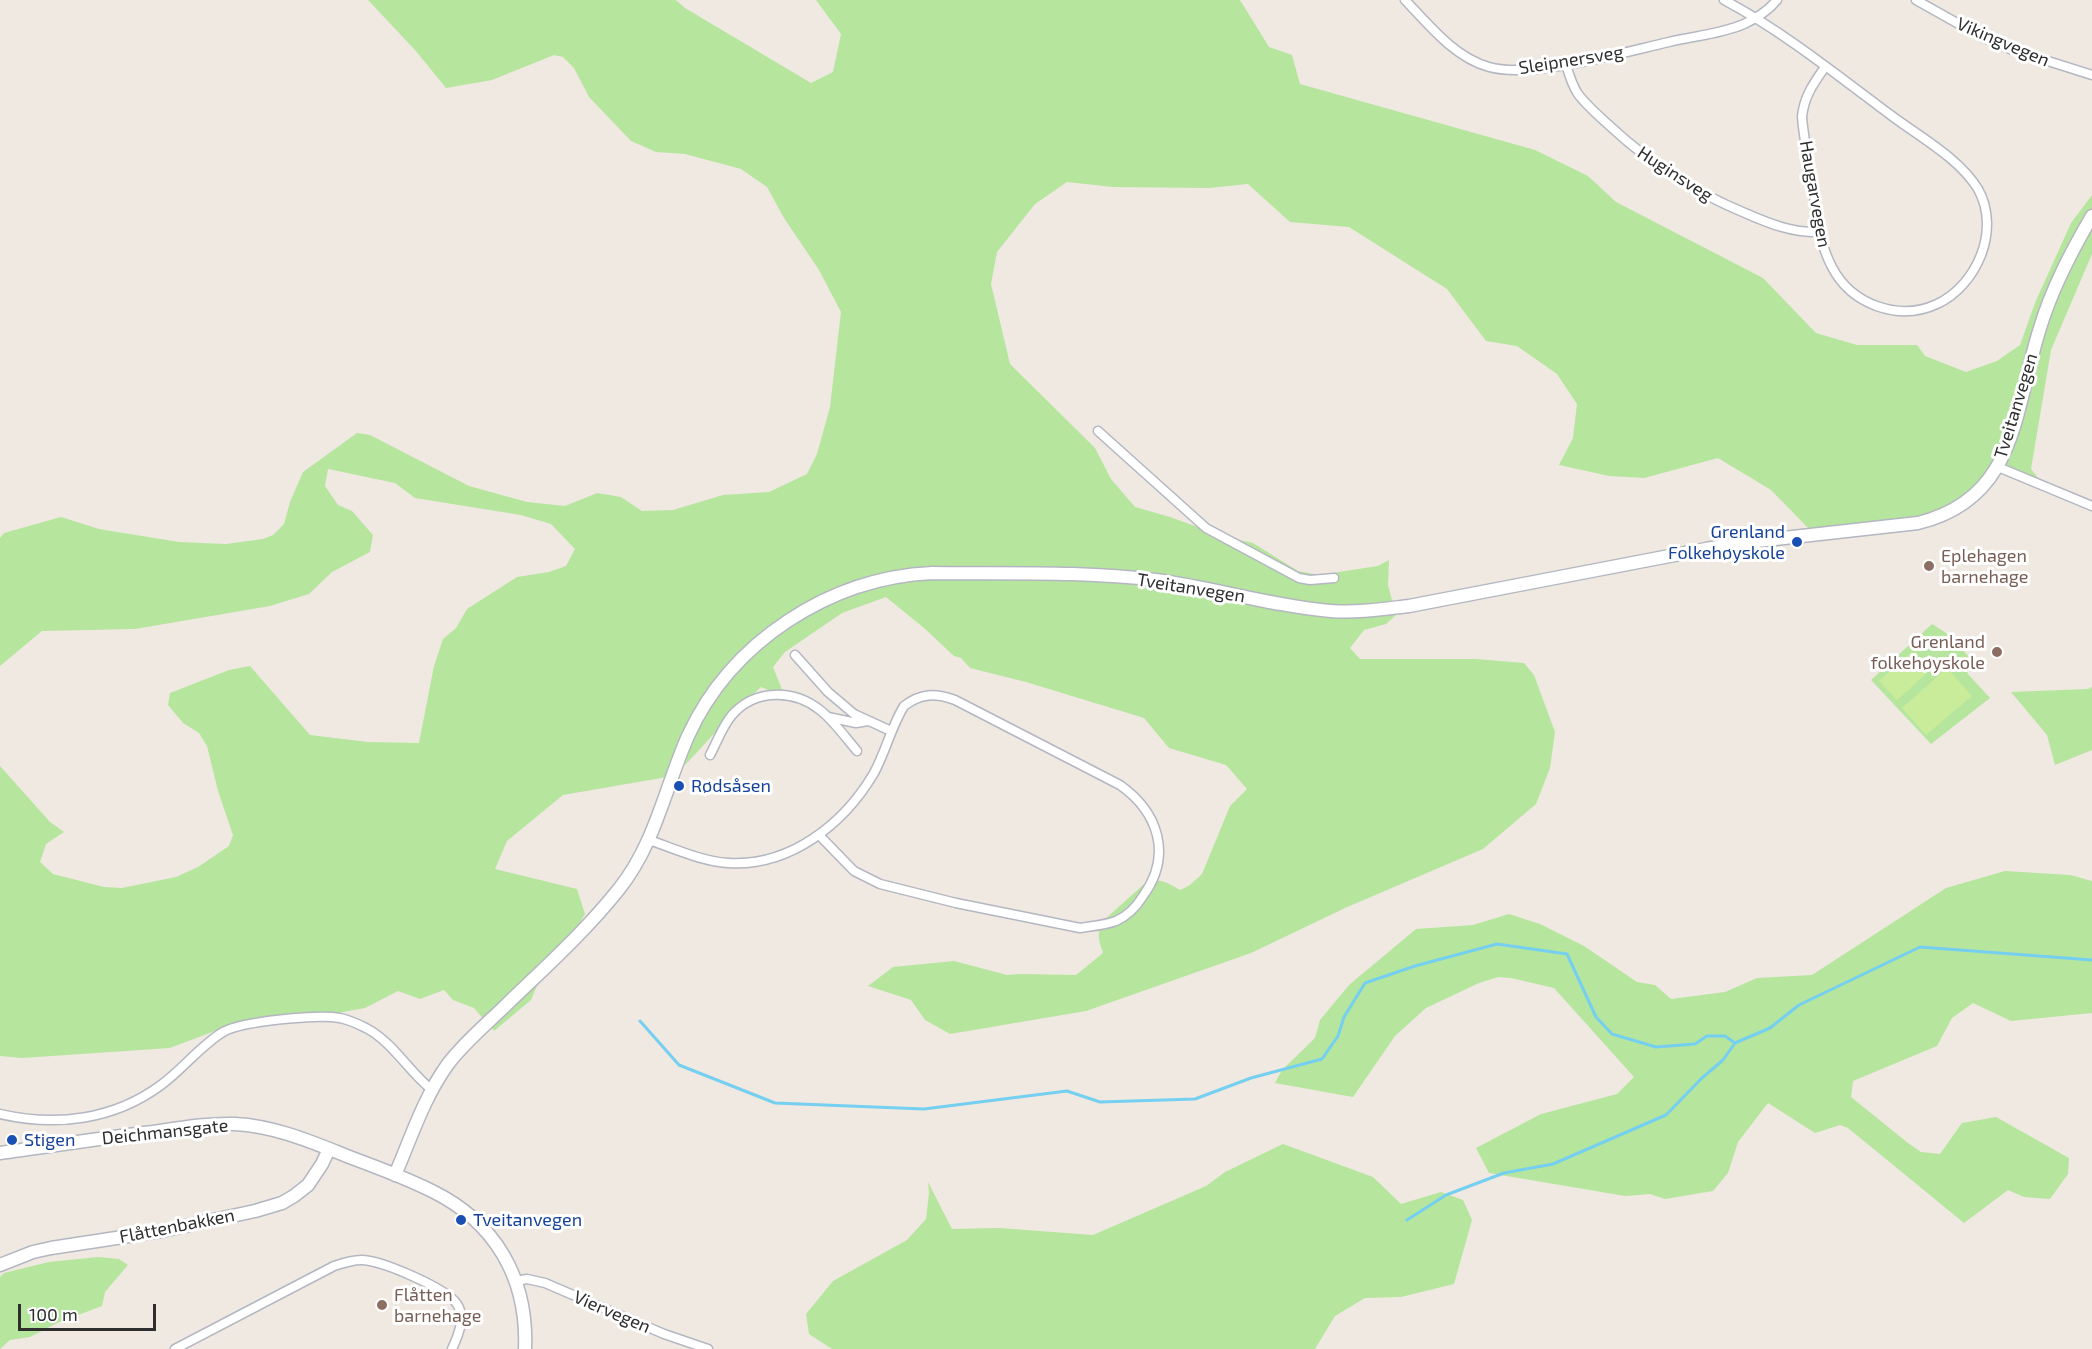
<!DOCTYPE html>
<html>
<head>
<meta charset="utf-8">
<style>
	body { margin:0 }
	#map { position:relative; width:2092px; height:1349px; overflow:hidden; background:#efe9e1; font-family:"Exo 2",sans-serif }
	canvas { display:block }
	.scale { position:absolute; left:18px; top:1304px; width:138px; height:27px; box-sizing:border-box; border:3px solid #2e2e2e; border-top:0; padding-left:8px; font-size:18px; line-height:21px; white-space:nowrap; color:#2e2e2e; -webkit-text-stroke:4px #fff; paint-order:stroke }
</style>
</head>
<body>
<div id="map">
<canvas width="2092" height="1349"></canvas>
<div class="scale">100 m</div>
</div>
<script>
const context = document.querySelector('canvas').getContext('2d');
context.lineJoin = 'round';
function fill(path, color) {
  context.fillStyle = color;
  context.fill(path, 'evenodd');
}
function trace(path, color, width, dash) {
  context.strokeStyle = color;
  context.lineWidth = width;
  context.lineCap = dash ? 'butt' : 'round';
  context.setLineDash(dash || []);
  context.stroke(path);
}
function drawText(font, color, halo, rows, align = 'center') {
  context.font = font + ' "Exo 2",sans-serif';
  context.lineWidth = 6;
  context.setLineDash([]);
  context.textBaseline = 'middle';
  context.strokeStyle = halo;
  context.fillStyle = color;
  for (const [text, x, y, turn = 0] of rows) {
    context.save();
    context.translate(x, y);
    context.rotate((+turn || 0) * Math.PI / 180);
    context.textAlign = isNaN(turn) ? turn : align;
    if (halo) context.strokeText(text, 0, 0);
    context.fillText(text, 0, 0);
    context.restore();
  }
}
fill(new Path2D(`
	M368,0H676L685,8L811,83L833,72L841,34L816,0H1240L1269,47L1292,55L1300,84L1535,150L1588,176L1616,202L1763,278L1816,333L1857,345H1917L1925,356L1966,372L1997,361L2020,345L2035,303L2071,223L2092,195V254L2051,350L2031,469L2043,484L1998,464L1973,495L1926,520L1813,533L1771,490L1718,458L1644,478L1609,476L1559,465L1573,438L1577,404L1557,374L1517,346L1486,341L1447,289L1349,227L1290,222L1248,184L1209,188L1113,187L1067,182L1035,204L997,252L991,284L1010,364L1095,448L1111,479L1135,507L1170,517L1222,536L1253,543L1298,571L1319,575L1378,566L1389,560L1388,585L1396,615L1386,624L1364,630L1350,648L1360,659H1476L1524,663L1534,675L1555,732L1550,768L1536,804L1483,849L1345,908L1251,953L1086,1011L950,1034L925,1020L911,1000L868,986L893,967L954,961L1007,975L1020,974L1076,975L1103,953C1099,941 1096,933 1103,921L1143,885C1157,876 1166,882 1180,890L1190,885L1202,874L1230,806L1247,789L1226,765L1169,748L1144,718L1026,682L970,668L961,658L954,656L924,628L886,597L842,613L785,652L773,667L785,697L761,687L735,711L687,763L667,777L563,795L507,841L495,869L577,889L585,914L572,935L551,953L531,1000L494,1031L474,1008L453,1000L444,990L420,999L398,991L365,1008L293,1021H241L170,1048L22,1058L0,1056V766L50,822L64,832L46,844L40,862L53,874L104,887L122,888L176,877L198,867L229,846L233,835L218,791L207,746L199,733L183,723L168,705L170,693L229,670L250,666L310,735L368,742L419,743L434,666L443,639L456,628L467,609L517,577L549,572L566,566L575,549L551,524L521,515L415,498L395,483L328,469L325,486L338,505L352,511L373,535L370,552L332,572L309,594L270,606L135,629L42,631L0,666V538L4,533L61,517L99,529L179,542L226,544L263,539L273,535L284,524L290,502L303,472L357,433L370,435L469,486L527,502L565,506L597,493L621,497L642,511L673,510L723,495L769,492L807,474L817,454L830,407L841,312L819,270L784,218L767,187L741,169L685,154L656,152L631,141L589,97L574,68L563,57L554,55L492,80L446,88L415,50Z
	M1932,624L1946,633L1976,664L1967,673L1990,698L1931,744L1871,680Z
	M2092,687V750L2055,765L2047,735L2011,692L2088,689Z
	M2005,871L2070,875L2092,881V1013L2011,1021L1973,1003L1952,1018L1937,1046L1853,1081L1851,1097L1908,1143L1921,1152L1940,1154L1962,1123L1996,1117L2069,1158L2068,1174L2050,1199L2024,1197L2008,1190L1964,1223L1848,1128L1840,1125L1815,1133L1768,1103L1738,1142L1728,1173L1713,1191L1665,1199L1650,1194L1625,1196L1489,1173L1476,1148L1541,1114L1617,1094L1634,1077L1554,988L1511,978L1498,977L1479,983L1426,1008L1395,1036L1353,1097L1275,1083L1282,1070L1315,1038L1320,1020L1349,985L1416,929L1473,925L1509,914L1540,924L1584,946L1637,982L1655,985L1671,999L1725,992L1757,978L1812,975L1946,888Z
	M1283,1144L1373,1177L1401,1204L1441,1192L1463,1200L1472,1220L1454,1284L1401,1297L1365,1298L1335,1316L1315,1349H832L809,1334L806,1314L833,1281L907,1240L926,1219L929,1193L928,1182L952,1229L999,1228L1093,1235L1206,1186L1225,1172Z
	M98,1257L119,1259L128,1265L105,1292L102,1306L57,1323L30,1337L10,1340L0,1349V1277L4,1273L49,1262Z`), '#b6e59e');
fill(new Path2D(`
	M1908,655L1926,674L1897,700L1879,681Z
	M1947,668L1972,696L1926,735L1902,708Z`), '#c9ec9a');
trace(new Path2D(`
	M640,1021L679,1065L775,1103L924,1109L1067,1091L1100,1102L1195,1099L1251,1078L1322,1059L1338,1036L1344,1017L1365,983L1415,966L1497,944L1567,954L1596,1017L1612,1034L1656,1047L1695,1044L1707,1036H1725L1735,1043
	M1407,1220L1446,1195L1504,1173L1553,1164L1666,1115L1702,1078L1723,1060L1735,1043L1770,1028L1799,1005L1920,947L2092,960`), '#75cff0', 3);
const street = new Path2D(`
	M1405,0C1429,25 1455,58 1489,67C1532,79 1624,52 1669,42C1694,36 1721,34 1744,24C1757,18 1768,11 1777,0
	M1724,0C1784,32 1837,75 1892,116C1920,137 1959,158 1978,189C2001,230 1977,285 1937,304C1898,322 1851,304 1832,267C1819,243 1817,215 1813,188C1809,164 1804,141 1802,117C1804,96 1814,83 1825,67
	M1916,0L1982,37L2010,49L2092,75
	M1566,64C1569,75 1572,85 1578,94C1587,106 1600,117 1611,127C1651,164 1694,192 1745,213C1770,224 1793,233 1820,232
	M1098,431L1206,528L1299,578L1310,580L1334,578
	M1998,467L2092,506
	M795,655L828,692L854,714L891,731
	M828,717L856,723L868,721
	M710,755C717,742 722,727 732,715C755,689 793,689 820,710C834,721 845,737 857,751
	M649,840C675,849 701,861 728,863C790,867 844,824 874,773C886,751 891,727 904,706C921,693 935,693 955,700L1120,785C1158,812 1173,855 1143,896C1137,906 1127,916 1116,921C1105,925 1093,926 1080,928L956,903L880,884L854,871L819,835
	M0,1114C56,1127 114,1120 161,1085C183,1069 200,1046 223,1032C242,1021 319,1014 340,1018C349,1020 358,1024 366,1028C394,1043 408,1071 432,1090
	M516,1281L527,1279L545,1283L664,1334L708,1349
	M175,1349L334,1266C343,1263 352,1260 361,1260C381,1260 446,1288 457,1304C466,1318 458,1336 452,1349`);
const secondary = new Path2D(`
	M0,1153C51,1146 102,1138 153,1132C180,1128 208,1123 235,1124C276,1126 314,1143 352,1158C379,1168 406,1178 432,1191C495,1222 528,1278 525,1349
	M395,1175C411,1138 424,1097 448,1064C463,1044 483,1027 502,1009C542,970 584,933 619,889C655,844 665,788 688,736C731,642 829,578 932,573C1006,574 1082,571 1156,580C1215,588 1272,606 1331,611C1357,613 1383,609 1409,606L1706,549L1748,542L1918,523C2018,499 2014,409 2040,328C2052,288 2071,252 2092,216
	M0,1265L33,1252L51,1248L162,1231L255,1211L282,1203L294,1196L308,1185L322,1164L329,1149`);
trace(street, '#b4b7c1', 11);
trace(secondary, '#b4b7c1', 15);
trace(street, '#fff', 8);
trace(secondary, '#fff', 12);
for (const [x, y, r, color] of [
	[1797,542,6,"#1a4fb4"],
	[1929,566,6,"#8d6e63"],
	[1997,652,6,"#8d6e63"],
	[679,786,6,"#1a4fb4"],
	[12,1140,6,"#1a4fb4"],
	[461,1220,6,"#1a4fb4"],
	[382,1305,6,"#8d6e63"]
]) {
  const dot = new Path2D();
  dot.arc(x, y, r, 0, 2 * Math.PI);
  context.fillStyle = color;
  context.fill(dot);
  trace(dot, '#fff', 2);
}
drawText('18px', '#2e2e2e', '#fff', [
	["Vikingvegen",2003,42,23],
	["Sleipnersveg",1571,60,-9],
	["Huginsveg",1675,174,33],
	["Haugarvegen",1815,194,80],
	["Tveitanvegen",2016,406,-73],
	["Tveitanvegen",1191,588,9],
	["Deichmansgate",165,1132,-6],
	["Flåttenbakken",177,1226,-11],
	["Viervegen",612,1312,23]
]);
drawText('18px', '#164399', '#fff', [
	["Grenland",1785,532,"right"],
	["Folkehøyskole",1785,553,"right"],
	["Rødsåsen",691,786],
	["Stigen",24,1140],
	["Tveitanvegen",473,1220]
], 'left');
drawText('18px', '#785e54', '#fff', [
	["Eplehagen",1941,556],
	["barnehage",1941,577],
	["Grenland",1985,642,"right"],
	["folkehøyskole",1985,663,"right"],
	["Flåtten",394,1295],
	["barnehage",394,1316]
], 'left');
</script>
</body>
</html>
